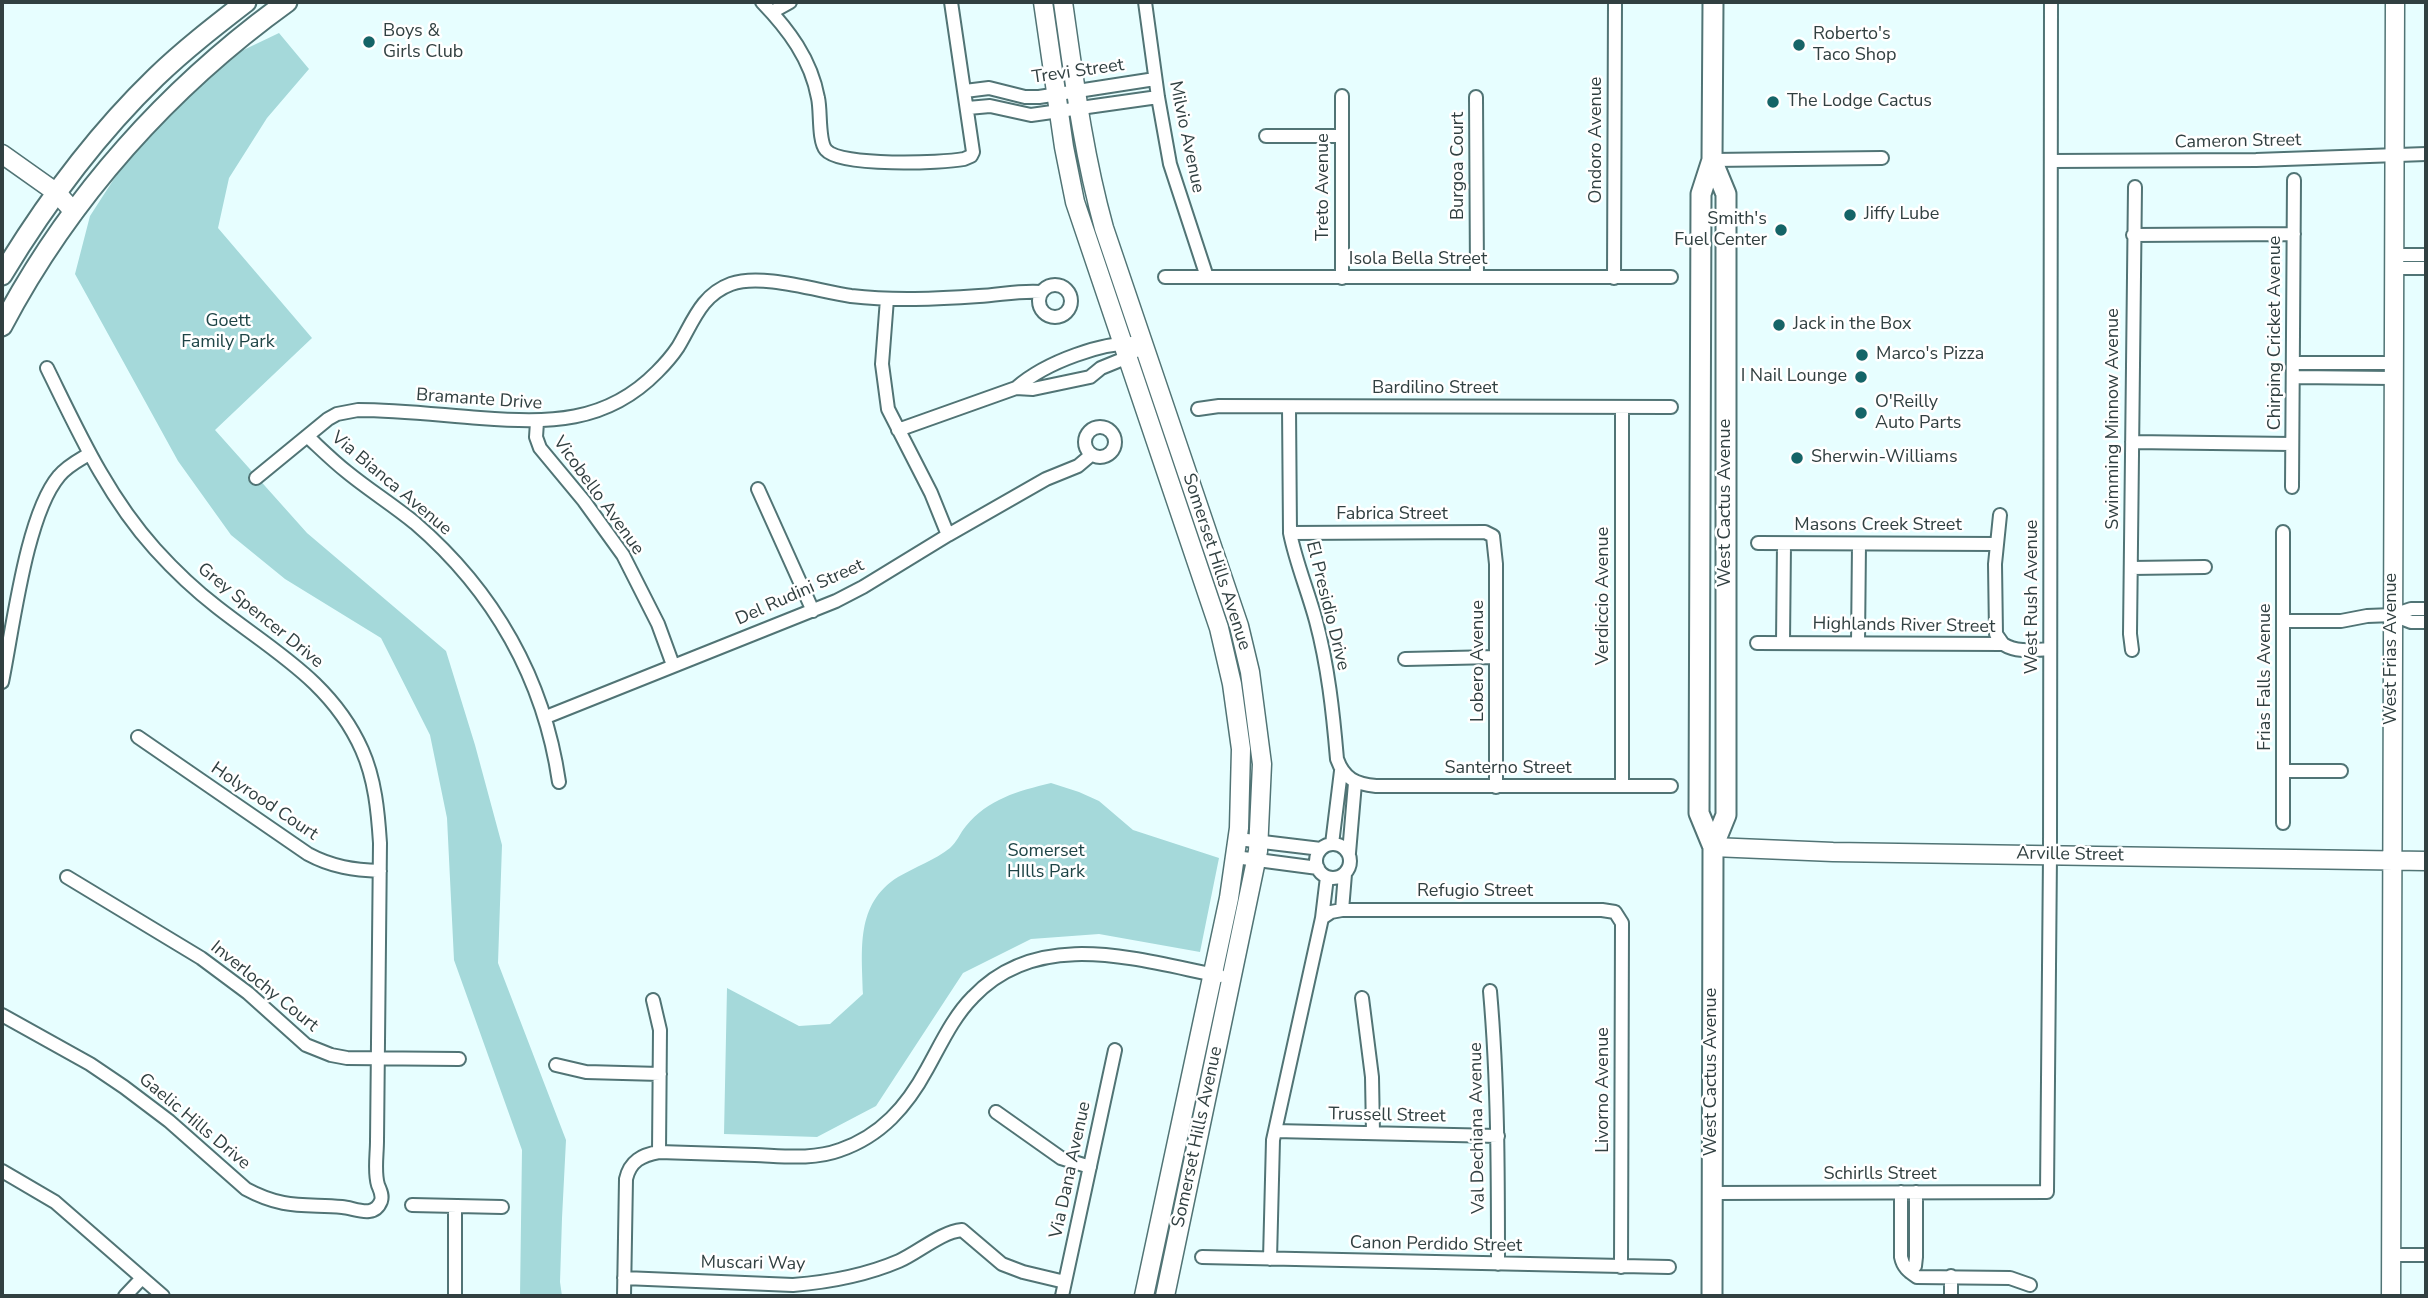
<!DOCTYPE html>
<html>
<head>
<meta charset="utf-8">
<style>
	body { margin:0 }
	#map { position:relative; width:2428px; height:1298px; overflow:hidden; background:#e7feff; font-family:"Nunito Sans",sans-serif }
	canvas { display:block }
	.frame { position:absolute; inset:0; border:4px solid #314041; pointer-events:none }
</style>
</head>
<body>
<div id="map">
<canvas width="2428" height="1298"></canvas>
<div class="frame"></div>
</div>
<script>
const context = document.querySelector('canvas').getContext('2d');
context.lineJoin = 'round';
function fill(path, color) {
  context.fillStyle = color;
  context.fill(path, 'evenodd');
}
function trace(path, color, width, dash) {
  context.strokeStyle = color;
  context.lineWidth = width;
  context.lineCap = dash ? 'butt' : 'round';
  context.setLineDash(dash || []);
  context.stroke(path);
}
function drawText(font, color, halo, rows, align = 'center') {
  context.font = font + ' "Nunito Sans",sans-serif';
  context.lineWidth = 5;
  context.setLineDash([]);
  context.textBaseline = 'middle';
  context.strokeStyle = halo;
  context.fillStyle = color;
  for (const [text, x, y, turn = 0] of rows) {
    context.save();
    context.translate(x, y);
    context.rotate((+turn || 0) * Math.PI / 180);
    context.textAlign = isNaN(turn) ? turn : align;
    if (halo) context.strokeText(text, 0, 0);
    context.fillText(text, 0, 0);
    context.restore();
  }
}
fill(new Path2D(`
	M279,33L309,69L267,118L229,178L218,228L312,338L215,430L307,533L446,651L475,745L502,845L498,963L566,1140L562,1218L560,1282L562,1296H520L522,1150L454,960L447,818L430,735L381,638L285,579L231,535L178,461L75,274L90,216L150,123L212,65Z
	M1051,783L1079,792L1099,801L1133,830L1219,858L1200,952L1099,934L1031,939L963,973L876,1106L817,1137L724,1134L727,988L799,1026L830,1024L863,994C862,950 855,904 898,877C915,867 935,860 950,848C957,842 960,833 966,826C988,799 1018,791 1051,783Z`), '#a5d9da');
const street = new Path2D(`
	M762,2C788,29 811,59 818,98C821,110 818,141 826,150C840,167 942,163 964,159L971,156L973,152L951,2
	M1145,2L1158,97L1170,164L1207,277
	M772,12L790,2
	M965,91L989,88L1025,97H1039L1155,79
	M1476,97L1477,277
	M968,108L990,106L1031,115L1158,97
	M1266,136H1342
	M1712,160L1882,158
	M2051,161L2256,160L2426,154
	M2133,235L2294,234
	M2393,255H2426
	M2393,268H2426
	M1165,277H1671
	M1342,278V96
	M1614,278L1615,2
	M1039 301a16 16 0 1 1 32 0a16 16 0 1 1-32 0Z
	M887,299L882,364L888,409L931,493L948,535
	M2293,363H2393
	M2293,377L2393,378
	M1016,388C1046,362 1103,341 1143,343
	M1289,407L1290,533C1296,563 1308,591 1316,621C1328,666 1333,712 1337,759C1344,779 1356,784 1376,786H1671
	M1198,409L1219,406L1671,407
	M537,422L536,437L540,448L584,501L623,555L658,624L673,665
	M1085 442a15 15 0 1 1 30 0a15 15 0 1 1-30 0Z
	M898,430L1016,388L1033,389L1090,377L1101,368L1128,357L1134,352
	M307,436C320,448 333,461 347,472C369,490 393,505 415,523C494,591 544,679 559,782
	M2132,442L2292,444
	M256,478L328,419L337,414L358,410C398,410 439,415 480,418C548,423 606,424 657,372C665,364 672,356 678,347C693,322 701,295 731,284C762,273 817,291 851,296C893,301 936,299 979,296C1000,295 1020,290 1042,292
	M2292,487L2294,180
	M758,489L813,611
	M2000,515L1995,564L1996,634L2003,644
	M1290,533L1485,532L1493,536L1496,564V787
	M1758,543L1997,544
	M2131,568L2205,567
	M2393,615L2411,622H2426
	M2283,621H2341L2367,616L2393,615L2411,609H2426
	M1783,642L1784,544
	M1757,643L2003,644C2017,653 2034,650 2050,649
	M1858,643L1859,544
	M2132,650L2130,634L2135,187
	M1405,659L1496,657
	M2,682C13,629 26,515 59,476C67,466 79,460 89,454
	M546,717L836,601L863,587L948,535L1046,479L1078,466L1091,455
	M138,737L308,854C332,867 354,870 380,871
	M2283,771H2341
	M1622,786V407
	M2283,823V532
	M1238,839L1321,849
	M1316 861a17 17 0 1 1 34 0a17 17 0 1 1-34 0Z
	M1332,844L1341,771
	M1349,853L1355,783
	M1235,857L1318,868
	M67,877L201,958L248,993L306,1045L331,1055L347,1058L459,1059
	M1342,910L1345,874
	M1322,918L1327,877
	M1490,991C1498,1082 1498,1173 1498,1264
	M1362,998L1372,1077L1373,1133
	M653,1000L660,1030L659,1152
	M2,1015L90,1064L124,1087L169,1121L246,1189C283,1209 303,1204 342,1207C355,1208 374,1219 381,1201C383,1195 380,1190 378,1185C374,1172 377,1155 377,1141L380,843C378,812 375,779 362,750C332,682 273,651 217,607C195,590 174,570 155,549C107,496 78,431 47,368
	M556,1065L586,1072L660,1074
	M996,1112L1061,1158L1090,1167
	M1275,1131L1498,1136
	M2,1171L55,1202L163,1296
	M1901,1192V1257C1903,1267 1908,1271 1917,1277L2010,1278L2030,1285
	M1712,1193L2047,1192L2050,855L2051,2
	M412,1205L502,1207
	M2391,1255H2426
	M1202,1257L1669,1267
	M1270,1259L1273,1140L1322,918L1331,912L1342,910H1602L1615,912L1622,923L1621,1267
	M1910,1272L1915,1266L1916,1257V1192
	M624,1278L793,1285C830,1282 864,1276 899,1261C919,1252 941,1232 962,1230L1002,1264L1023,1272L1065,1282
	M125,1296L142,1278
	M455,1296V1206
	M624,1296L626,1179C630,1161 642,1155 659,1152C691,1153 723,1154 755,1155C783,1156 813,1160 840,1150C881,1136 907,1106 927,1069C941,1044 953,1017 973,997C1039,927 1138,960 1220,976
	M1062,1296L1115,1050
	M1951,1296V1276`);
const secondary = new Path2D(`
	M1043,2L1064,147L1075,202L1219,628L1232,684L1241,749L1239,828L1229,898L1144,1296
	M1063,2C1074,79 1083,152 1104,228L1239,626L1250,672L1262,764L1258,851L1165,1296
	M2,154L57,193L74,212
	M1713,847L1833,852L2426,861
	M2391,1296L2395,2`);
const primary = new Path2D(`
	M1713,2L1712,160L1701,194L1699,813L1713,847
	M1712,160L1726,194V815L1713,847L1712,1296
	M2,275C45,204 96,135 156,77C184,50 215,26 246,2
	M2,326C70,197 169,87 287,2`);
trace(street, '#517475', 16);
trace(secondary, '#517475', 21);
trace(primary, '#517475', 23);
trace(street, '#fff', 12);
trace(secondary, '#fff', 18);
trace(primary, '#fff', 19);
for (const [x, y, r, color] of [
	[369,42,7,"#156467"],
	[1799,45,7,"#156467"],
	[1773,102,7,"#156467"],
	[1850,215,7,"#156467"],
	[1781,230,7,"#156467"],
	[1779,325,7,"#156467"],
	[1862,355,7,"#156467"],
	[1861,377,7,"#156467"],
	[1861,413,7,"#156467"],
	[1797,458,7,"#156467"]
]) {
  const dot = new Path2D();
  dot.arc(x, y, r, 0, 2 * Math.PI);
  context.fillStyle = color;
  context.fill(dot);
  trace(dot, '#fff', 2.5);
}
drawText('18px', '#314041', '#fff', [
	["Boys &",383,32],
	["Girls Club",383,53],
	["Roberto's",1813,35],
	["Taco Shop",1813,56],
	["The Lodge Cactus",1787,102],
	["Jiffy Lube",1864,215],
	["Smith's",1767,220,"right"],
	["Fuel Center",1767,241,"right"],
	["Jack in the Box",1793,325],
	["Marco's Pizza",1876,355],
	["I Nail Lounge",1847,377,"right"],
	["O'Reilly",1875,403],
	["Auto Parts",1875,424],
	["Sherwin-Williams",1811,458]
], 'left');
drawText('18px', '#314041', '#fff', [
	["Trevi Street",1078,72,-8],
	["Milvio Avenue",1186,137,78],
	["Ondoro Avenue",1597,140,-90],
	["Cameron Street",2238,142,-1],
	["Burgoa Court",1459,166,-90],
	["Treto Avenue",1324,187,-90],
	["Isola Bella Street",1418,260],
	["Chirping Cricket Avenue",2276,333,-90],
	["Bardilino Street",1435,389],
	["Bramante Drive",479,400,4],
	["Swimming Minnow Avenue",2114,419,-90],
	["Via Bianca Avenue",391,484,40],
	["Vicobello Avenue",598,496,54],
	["West Cactus Avenue",1726,503,-90],
	["Fabrica Street",1392,515],
	["Masons Creek Street",1878,526],
	["Somerset Hills Avenue",1216,562,72],
	["Del Rudini Street",800,593,-24],
	["Verdiccio Avenue",1604,596,-90],
	["West Rush Avenue",2033,597,-90],
	["El Presidio Drive",1327,606,76],
	["Grey Spencer Drive",260,616,39],
	["Highlands River Street",1904,626,1],
	["West Frias Avenue",2392,649,-90],
	["Lobero Avenue",1479,661,-90],
	["Frias Falls Avenue",2266,677,-90],
	["Santerno Street",1508,769],
	["Holyrood Court",264,802,34],
	["Arville Street",2070,855,1],
	["Refugio Street",1475,892],
	["Inverlochy Court",264,987,39],
	["West Cactus Avenue",1712,1072,-90],
	["Livorno Avenue",1604,1090,-90],
	["Trussell Street",1387,1116,1],
	["Gaelic Hills Drive",194,1122,40],
	["Val Dechiana Avenue",1478,1128,-91],
	["Somerset Hills Avenue",1198,1137,-78],
	["Via Dana Avenue",1071,1170,-78],
	["Schirlls Street",1880,1175],
	["Canon Perdido Street",1436,1245,1],
	["Muscari Way",753,1264,1]
]);
drawText('18px', '#1e4446', '#fff', [
	["Goett",228,322],
	["Family Park",228,343],
	["Somerset",1046,852],
	["HIlls Park",1046,873]
]);
</script>
</body>
</html>
